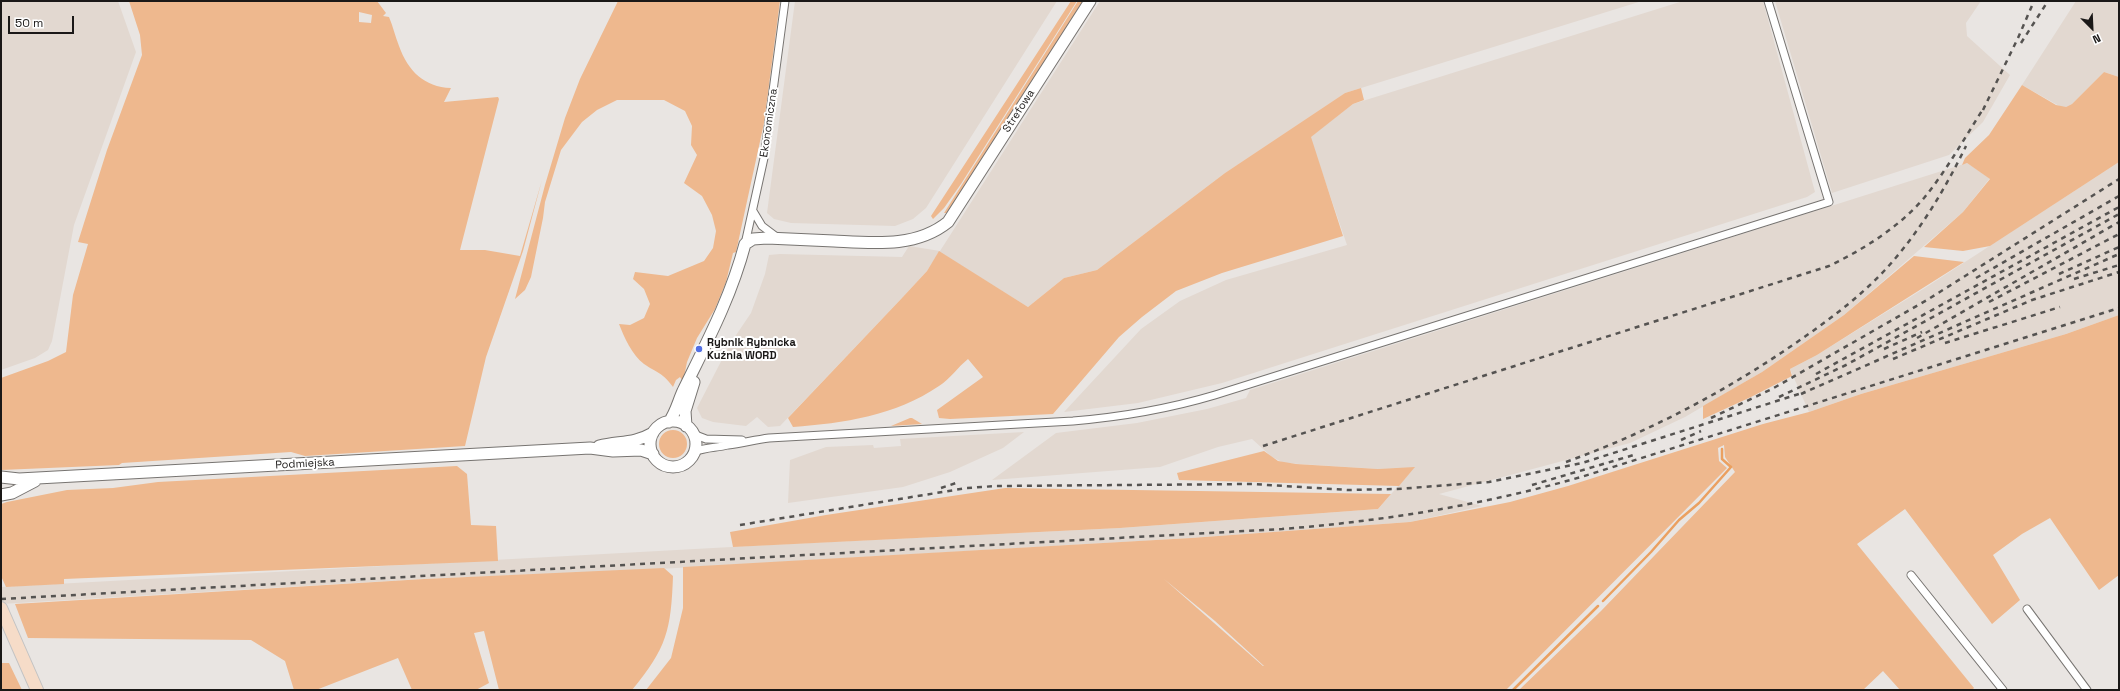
<!DOCTYPE html>
<html>
<head>
<meta charset="utf-8">
<style>
	body { margin:0 }
	#map { position:relative; width:2120px; height:691px; overflow:hidden; background:#e9e5e2; font-family:"Space Grotesk",sans-serif }
	canvas { display:block }
	.frame { position:absolute; inset:0; border:2px solid #1a1817; pointer-events:none }
	.north { position:absolute; left:2072px; top:8px; width:40px; height:40px; -webkit-text-stroke:3px #fff; paint-order:stroke; rotate:156deg; font-size:11px; font-weight:700; line-height:16px; text-align:center; color:#1a1817 }
	.north::after { content:''; display:block; margin:auto; width:14px; height:18px; background:#1a1817; clip-path:polygon(50% 0,100% 100%,50% 72%,0 100%) }
	.scale { position:absolute; left:8px; top:16px; width:66px; height:18px; box-sizing:border-box; border:2px solid #1a1817; border-top:0; padding-left:5px; font-size:12px; line-height:14px; white-space:nowrap; color:#1a1817; -webkit-text-stroke:3px #fff; paint-order:stroke }
</style>
</head>
<body>
<div id="map">
<canvas width="2120" height="691"></canvas>
<div class="frame"></div>
<div class="north">N</div>
<div class="scale">50 m</div>
</div>
<script>
const context = document.querySelector('canvas').getContext('2d');
context.lineJoin = 'round';
function fill(path, color) {
  context.fillStyle = color;
  context.fill(path, 'evenodd');
}
function trace(path, color, width, dash) {
  context.strokeStyle = color;
  context.lineWidth = width;
  context.lineCap = dash ? 'butt' : 'round';
  context.setLineDash(dash || []);
  context.stroke(path);
}
function drawText(font, color, halo, rows, align = 'center') {
  context.font = font + ' "Space Grotesk",sans-serif';
  context.lineWidth = 4;
  context.setLineDash([]);
  context.textBaseline = 'middle';
  context.strokeStyle = halo;
  context.fillStyle = color;
  for (const [text, x, y, turn = 0] of rows) {
    context.save();
    context.translate(x, y);
    context.rotate((+turn || 0) * Math.PI / 180);
    context.textAlign = isNaN(turn) ? turn : align;
    if (halo) context.strokeText(text, 0, 0);
    context.fillText(text, 0, 0);
    context.restore();
  }
}
fill(new Path2D(`
	M1,1H118L136,52L74,225L52,341L48,350L35,358L1,370Z
	M795,1H1057L926,208L913,219L895,226L791,223L774,219L767,213Z
	M1100,1H1642L1345,93L1225,173L1097,270L1064,278L1028,307L939,252L927,271L901,299L780,426L768,427L757,417L746,426L713,422L702,418L697,408L730,344L751,313L765,274L769,255L780,254L902,257L909,246L940,251Z
	M1683,1H1763L1815,192L1807,197L1222,383L1138,403L1064,412L1141,329L1180,301L1226,280L1347,245L1310,137L1353,104Z
	M1775,1H1981L1966,23L1967,36L2010,75L1983,122L1949,155L1832,193Z
	M2076,1H2119V77L2104,72L2072,104L2066,107H2061L2022,85Z
	M2119,162V315L2066,334L1861,394L1809,412L1790,369L1817,355L1928,286Z
	M1967,163L1990,178L1963,212L1844,315L1762,372L1685,417L1630,443L1439,494L1482,506L1410,522L1191,538L625,571L421,579L1,604V587L768,545L1120,528L1378,509L1414,468L1378,469L1284,463L1272,457L1252,439L1218,447L1160,467L992,480L1056,433L1137,423L1207,409L1246,398L1250,390Z
	M1024,432L1003,448L950,472L903,487L788,503L790,460L826,447L873,445L874,448L901,446L900,439Z`), '#e2d8d0');
fill(new Path2D(`
	M129,1H377L386,13L383,16L389,17C393,26 395,36 399,46C408,71 424,87 451,88L444,102L498,97L499,99L460,250H485L520,256L542,180L523,251L486,357L465,446L305,456L291,452L122,463L119,465L1,470V378L48,361L66,352L73,295L88,244L78,242L107,150L142,55L140,35ZM359,12L372,15L371,23L359,22Z
	M618,1H780L764,123L736,252L733,253L726,282L715,309L697,338L687,362L684,377L682,380L680,377L676,380L673,387C662,372 657,373 644,364C632,355 624,337 619,324L630,325L644,318L650,304L644,289L633,279L635,272L668,276L704,261L713,248L716,231L712,215L702,196L684,183L697,155L691,145L692,126L685,111L664,100H617L597,110L582,122L561,150L545,202L543,218L531,277L525,290L515,299L545,185L565,118L580,79Z
	M1071,1H1077L961,184L944,208L933,219L931,216Z
	M1078,1H1083L947,213H944Z
	M2104,72L2119,77V162L1990,246L1963,251L1924,247L1963,212L1990,179L1967,163L1962,165L1965,158L1989,135L2022,85L2056,105L2066,107L2072,104Z
	M1361,88L1364,100L1353,104L1311,137L1343,236L1222,273L1176,291L1142,317L1119,337L1053,414L950,419L939,418L937,410L983,377L968,359C958,367 950,379 939,386C895,416 844,423 793,427L788,418L901,299L927,271L939,251L1028,307L1064,278L1097,270L1225,173L1345,93Z
	M1914,256L1964,262L1817,355L1790,369L1792,376L1751,397L1703,419V406L1762,372L1844,315Z
	M2119,315V575L2099,590L2050,518L2022,534L1993,555L2020,600L1992,624L1905,509L1857,544L1974,688L1972,690H1900L1883,671L1863,690H1519L1601,611L1735,472L1725,457L1724,445L1718,448L1719,461L1727,468L1506,690H646L671,658L683,608V567L1191,538L1410,522L1510,502L1568,486L1763,424L1809,412L1861,394L2066,334ZM1164,579L1215,621L1264,666H1263Z
	M912,418L922,424L891,426L910,418Z
	M659 444a14 14 0 1 1 28 0a14 14 0 1 1-28 0Z
	M1264,451L1278,461L1296,464L1378,469L1415,467L1399,486L1179,480L1177,473Z
	M457,466L467,474L471,525L496,526L498,561L64,579V584L6,587L1,576V504L7,502L67,490L113,488L158,482Z
	M1005,488L1391,494L1378,509L1120,528L733,547L730,532L826,515Z
	M664,568L673,576C671,630 667,648 632,690H499L484,631L474,633L489,683L476,690H412L398,658L316,690H294L285,661L251,640L28,638L15,604L424,579Z
	M1,663H9L22,690H1Z`), '#eeb88e');
trace(new Path2D(`
	M1603,601L1651,552L1679,520L1699,503L1731,467L1722,459V449
	M1513,690L1598,606`), '#eba060', 2.5);
const street = new Path2D(`
	M753,211L762,226L778,238
	M745,244L764,158L785,1
	M693,434L706,439L742,440
	M694,452C706,447 716,448 728,445C742,443 755,440 769,438L1073,421C1121,417 1168,409 1215,395L1829,202L1768,1
	M1911,575L2003,690
	M2027,609L2087,690`);
const secondary = new Path2D(`
	M650 444a23 23 0 1 1 46 0a23 23 0 1 1-46 0Z
	M669,422C676,412 678,402 683,391C707,342 731,297 745,244L753,239L767,238C789,239 812,240 834,241C873,243 916,248 948,222L1090,1
	M686,426L685,411L694,382
	M599,446C619,441 634,444 653,433
	M1,477L19,479L590,448L613,451L641,450L653,454
	M1,495L12,493L35,481`);
const primary = new Path2D(`
	M1,608L37,690`);
trace(street, '#777471', 9);
trace(secondary, '#777471', 13);
trace(primary, '#c3c3c3', 14);
trace(street, '#fff', 7);
trace(secondary, '#fff', 11);
trace(primary, '#f6dcc8', 12);
trace(new Path2D(`
	M2021,43L2048,1
	M1983,110L2018,38L2034,1
	M2059,274L2119,247
	M1976,278L2119,196
	M2074,279L2119,265
	M1989,302L2119,234
	M1917,338L2119,222
	M1945,343L2060,307
	M1884,349L1922,332
	M1893,359L2032,300L2119,272
	M1816,374L2119,207
	M1801,394L2119,254
	M1779,397L1846,365L2119,214
	M1711,418L1772,389L1927,300L2119,179
	M1681,440L1701,431
	M1263,446L1829,266C1864,249 1898,228 1924,198C1947,170 1965,137 1985,106
	M1566,462C1643,434 1713,398 1781,353C1818,328 1855,302 1885,270C1919,233 1944,191 1966,146
	M1532,485L1637,454
	M941,488L959,482
	M740,525L967,488L996,486L1252,484L1348,490L1397,489L1489,482L1582,463L1805,392
	M1,599L1282,529C1384,521 1483,505 1581,477L2119,308`), '#555351', 2.5, [5, 5]);
for (const [x, y, r, color] of [
	[699,349,4,"#526fe4"]
]) {
  const dot = new Path2D();
  dot.arc(x, y, r, 0, 2 * Math.PI);
  context.fillStyle = color;
  context.fill(dot);
  trace(dot, '#fff', 1.5);
}
drawText('11px', '#1a1817', '#fff', [
	["Strefowa",1019,111,-57],
	["Ekonomiczna",769,123,-82],
	["Podmiejska",305,464,-3]
]);
drawText('bold 11px', '#1a1817', '#fff', [
	["Rybnik Rybnicka",707,343],
	["Kuźnia WORD",707,356]
], 'left');
</script>
</body>
</html>
